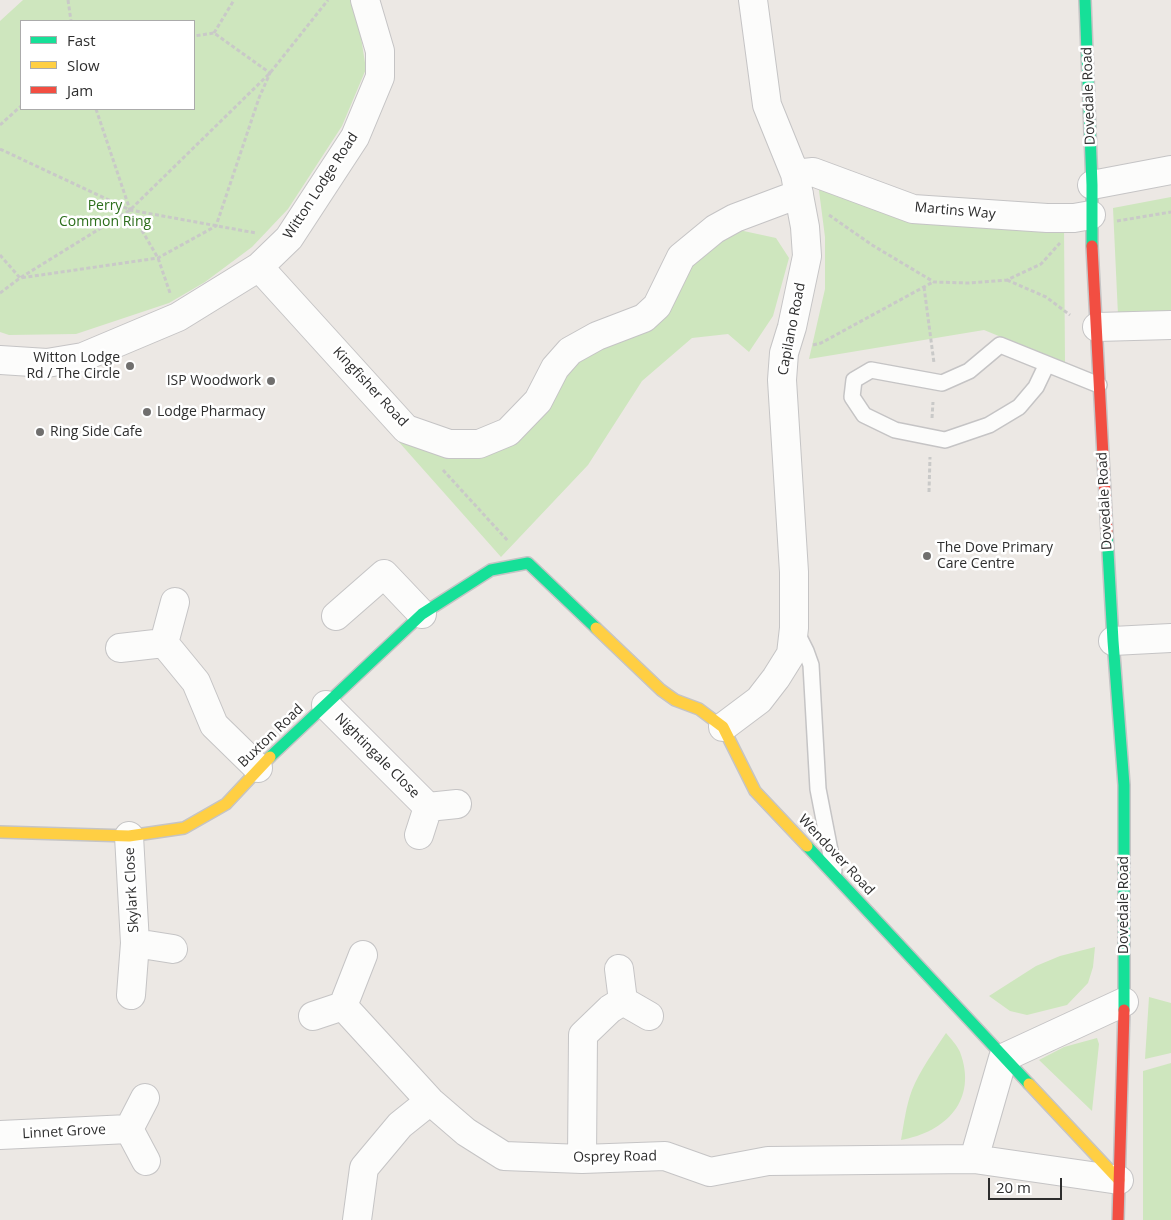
<!DOCTYPE html>
<html>
<head>
<meta charset="utf-8">
<style>
	body { margin:0 }
	#map { position:relative; width:1171px; height:1220px; overflow:hidden; background:#ece8e4; font-family:"Open Sans",sans-serif }
	canvas { display:block }
	.legend { position:absolute; left:20px; top:20px; width:175px; height:90px; box-sizing:border-box; background:#fff; border:1px solid #ababab; margin:0; padding:6px 9px; list-style:none; font-size:15px; color:#2e2e2e }
	.legend li { display:flex; align-items:center; gap:10px; height:25px }
	.legend b { width:25px; border:1px solid #ababab }
	.scale { position:absolute; left:988px; top:1178px; width:74px; height:22px; box-sizing:border-box; border:2px solid #2e2e2e; border-top:0; padding-left:6px; font-size:15px; line-height:18px; white-space:nowrap; color:#2e2e2e; -webkit-text-stroke:4px #fff; paint-order:stroke }
</style>
</head>
<body>
<div id="map">
<canvas width="1171" height="1220"></canvas>
<ul class="legend">
<li><b style="height:6px;background:#16e098"></b>Fast</li>
<li><b style="height:6px;background:#ffcf43"></b>Slow</li>
<li><b style="height:6px;background:#f24e42"></b>Jam</li>
</ul>
<div class="scale">20 m</div>
</div>
<script>
const context = document.querySelector('canvas').getContext('2d');
context.lineJoin = 'round';
function fill(path, color) {
  context.fillStyle = color;
  context.fill(path, 'evenodd');
}
function trace(path, color, width, dash) {
  context.strokeStyle = color;
  context.lineWidth = width;
  context.lineCap = dash ? 'butt' : 'round';
  context.setLineDash(dash || []);
  context.stroke(path);
}
function drawText(font, color, halo, rows, align = 'center') {
  context.font = font + ' "Open Sans",sans-serif';
  context.lineWidth = 5;
  context.setLineDash([]);
  context.textBaseline = 'middle';
  context.strokeStyle = halo;
  context.fillStyle = color;
  for (const [text, x, y, turn = 0] of rows) {
    context.save();
    context.translate(x, y);
    context.rotate((+turn || 0) * Math.PI / 180);
    context.textAlign = isNaN(turn) ? turn : align;
    if (halo) context.strokeText(text, 0, 0);
    context.fillText(text, 0, 0);
    context.restore();
  }
}
fill(new Path2D(`
	M23,0H353L356,6L366,69L342,126L288,209L252,247L205,282L169,303L76,334L9,335L0,332V21ZM21,21H194V109H21Z
	M818,183L1064,225L1065,363L984,330L809,359L825,289V237Z
	M1171,197V316L1118,315L1113,208Z
	M739,230L776,238L789,258L773,316L749,352L728,334L692,338L642,381L588,465L501,557L398,441L448,454L474,458L510,442L566,370L694,257Z
	M1095,947L1093,967L1088,983L1067,1005L1027,1015L1010,1011L989,996L1036,966L1060,956Z
	M1149,997L1171,1003V1053L1145,1059Z
	M946,1033C951,1039 957,1045 960,1052C978,1100 946,1132 901,1140C904,1123 906,1106 912,1090C920,1070 934,1051 946,1033Z
	M1097,1038L1099,1044L1092,1111L1039,1060L1064,1047Z
	M1171,1063V1220H1143V1071Z`), '#cee6be');
const lane = new Path2D(`
	M1047,364L1036,387L1019,407L989,425L945,440L895,430L864,415L852,397L854,380L871,370L942,383L969,371L1000,345L1099,385
	M796,631L806,651L811,665L818,789L834,871`);
const street = new Path2D(`
	M795,174L813,172L913,209L1047,218H1074L1091,215
	M1092,185L1171,170
	M259,267L406,429L449,444H479L508,432L538,401L555,368L570,351L597,336L644,318L657,306L681,257L715,229L735,218L799,194
	M1097,327L1171,325
	M0,360L47,363L83,357L178,317L259,267L289,238L355,137L380,77V51L365,0
	M336,616L384,574L422,614
	M1113,641L1171,638
	M164,643L175,602
	M120,648L164,643L196,682L214,725L258,768
	M326,705L428,807L457,804
	M723,727L759,700L776,678L791,654L794,628V572L782,380L784,353L792,327L807,256L805,227L795,174L767,105L753,0
	M419,835L428,807
	M129,836L135,943L131,995
	M135,943L173,949
	M623,1001L649,1016
	M343,1006L363,955
	M313,1016L343,1006L430,1101L466,1132L504,1156L582,1159L665,1156L710,1172L768,1161L974,1159L1119,1180
	M129,1129L146,1161
	M0,1135L129,1129L145,1098
	M582,1159L583,1035L610,1009L623,1001L619,969
	M974,1159L1003,1058L1124,1002
	M357,1220L364,1168L400,1125L430,1101`);
const fast = new Path2D(`
	M1085,0L1092,185V246
	M1107,533L1113,641L1124,785V1010
	M270,757L422,614L491,570L528,563L596,628
	M807,846L1029,1084`);
const slow = new Path2D(`
	M596,628L661,690L675,700L699,709L723,727L755,791L807,846
	M0,832L129,836L184,828L226,804L270,757
	M1029,1084L1119,1180`);
const jam = new Path2D(`
	M1092,246L1107,533
	M1118,1220L1124,1010`);
trace(lane, '#c5c4c5', 18);
trace(street, '#c5c4c5', 30);
trace(fast, '#c5c4c5', 14);
trace(slow, '#c5c4c5', 14);
trace(jam, '#c5c4c5', 14);
trace(new Path2D(`
	M68,0L71,21
	M214,33L234,0
	M96,109L130,210L158,258L170,293
	M0,125L21,106
	M0,149L130,210L256,233
	M829,215L872,245L934,282L968,283L1007,280L1041,264L1060,243
	M1117,221L1171,212
	M0,255L20,278L158,258L216,226L259,98L270,73L214,33L194,36
	M1007,280L1046,297L1070,315
	M924,287L934,363
	M0,293L20,278L130,210L270,73L328,0
	M813,345L821,343L933,282
	M932,418L933,402
	M443,470L508,541
	M929,492L930,457`), '#c9c9c8', 3, [4, 2.5]);
trace(lane, '#fcfcfb', 15);
trace(street, '#fcfcfb', 28);
trace(fast, '#16e098', 11);
trace(slow, '#ffcf43', 11);
trace(jam, '#f24e42', 11);
for (const [x, y, r, color] of [
	[130,366,5,"#706f6e"],
	[271,381,5,"#706f6e"],
	[147,412,5,"#706f6e"],
	[40,432,5,"#706f6e"],
	[927,556,5,"#706f6e"]
]) {
  const dot = new Path2D();
  dot.arc(x, y, r, 0, 2 * Math.PI);
  context.fillStyle = color;
  context.fill(dot);
  trace(dot, '#fff', 2);
}
drawText('14px', '#2e2e2e', '#fff', [
	["Dovedale Road",1089,96,-92],
	["Witton Lodge Road",321,186,-57],
	["Martins Way",955,211,5],
	["Capilano Road",792,329,-79],
	["Kingfisher Road",370,387,47],
	["Dovedale Road",1105,501,-93],
	["Buxton Road",271,736,-44],
	["Nightingale Close",377,756,45],
	["Wendover Road",836,855,47],
	["Skylark Close",132,890,-93],
	["Dovedale Road",1124,905,-90],
	["Linnet Grove",64,1132,-3],
	["Osprey Road",615,1157,-1]
]);
drawText('14px', '#2c6e1b', '#fff', [
	["Perry",105,206],
	["Common Ring",105,222]
]);
drawText('14px', '#2e2e2e', '#fff', [
	["Witton Lodge",120,358,"right"],
	["Rd / The Circle",120,374,"right"],
	["ISP Woodwork",261,381,"right"],
	["Lodge Pharmacy",157,412],
	["Ring Side Cafe",50,432],
	["The Dove Primary",937,548],
	["Care Centre",937,564]
], 'left');
</script>
</body>
</html>
